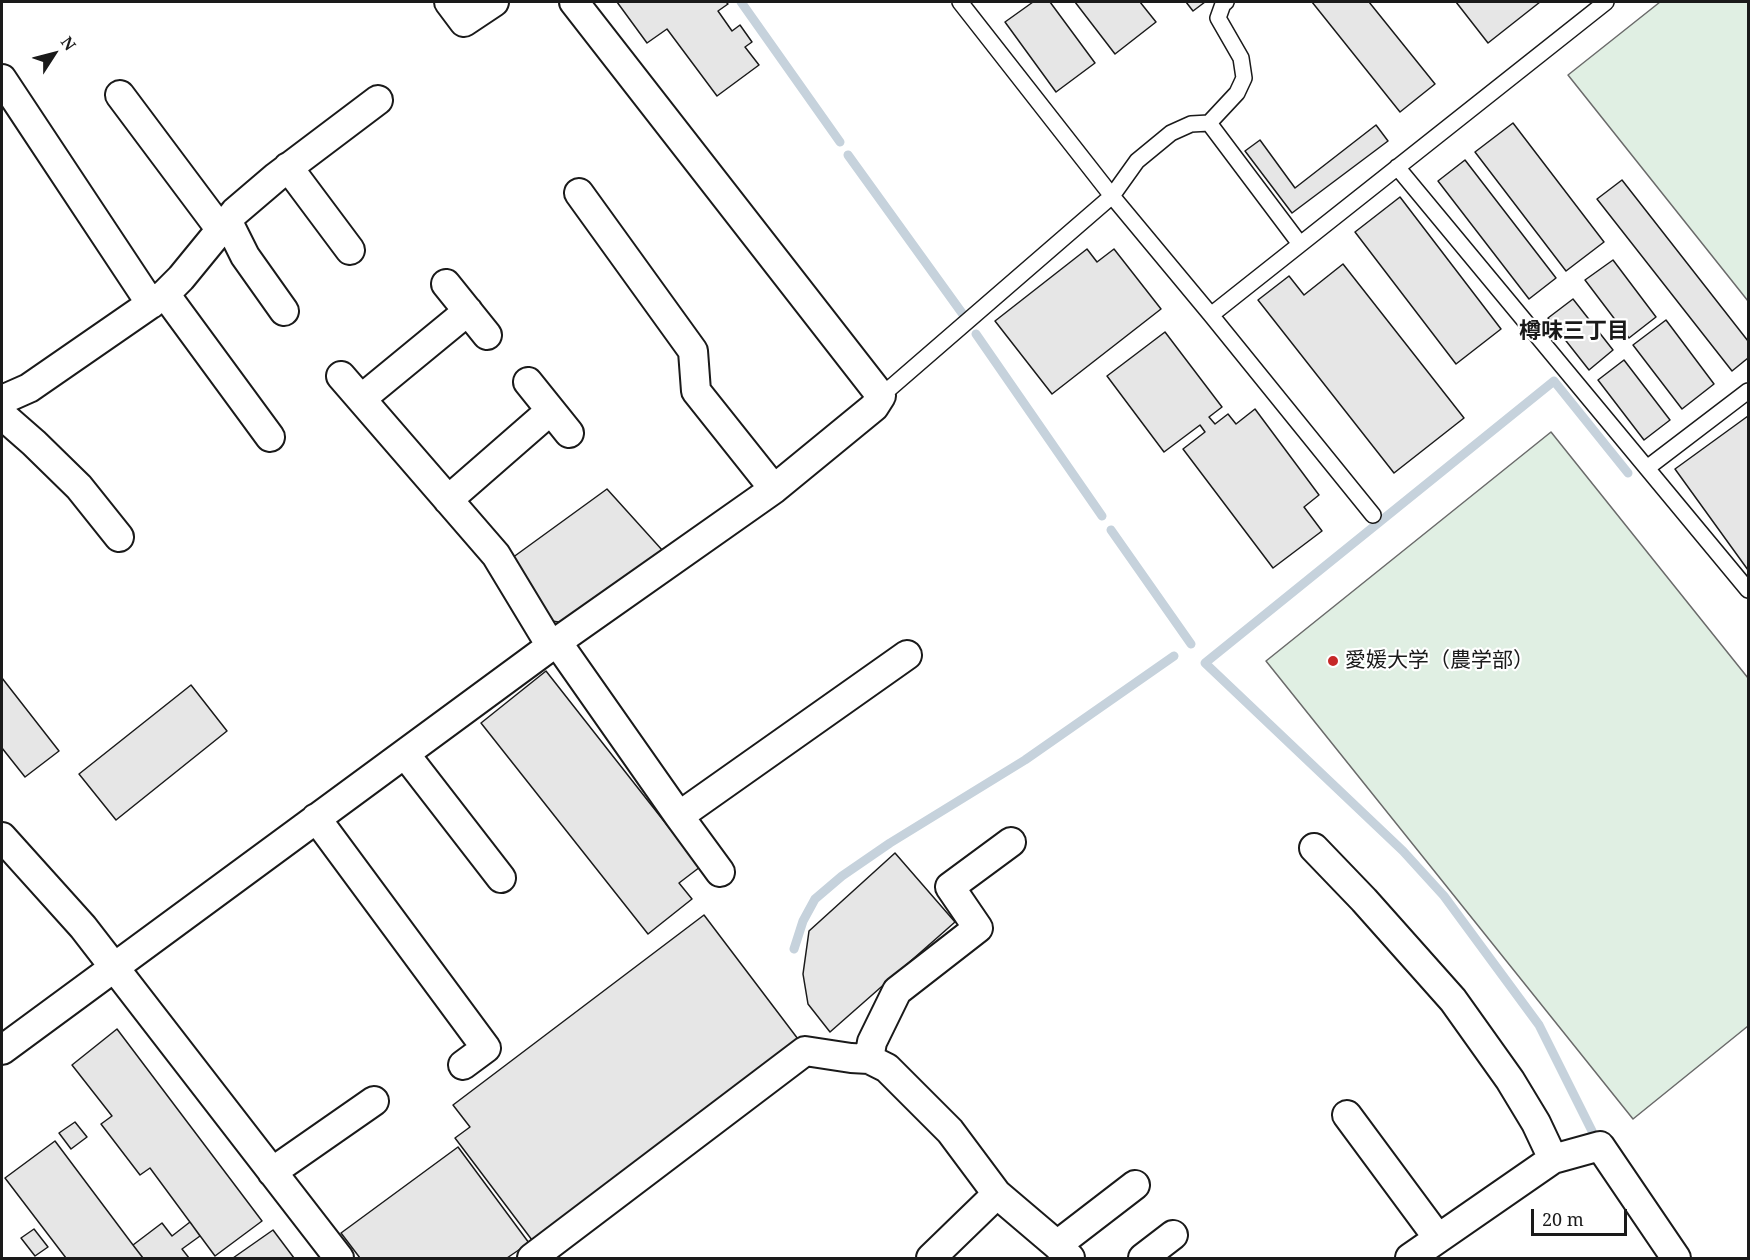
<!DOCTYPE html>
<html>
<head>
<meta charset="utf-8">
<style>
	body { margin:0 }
	#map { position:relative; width:1750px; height:1260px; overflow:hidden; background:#fff; font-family:"Noto Serif",serif }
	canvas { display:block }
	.frame { position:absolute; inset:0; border:3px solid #1a1a1a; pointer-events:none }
	.north { position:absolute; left:24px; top:24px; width:60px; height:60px; -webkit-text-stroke:4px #fff; paint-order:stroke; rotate:54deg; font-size:16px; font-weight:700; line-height:24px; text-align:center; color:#1a1a1a }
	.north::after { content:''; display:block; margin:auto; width:21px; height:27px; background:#1a1a1a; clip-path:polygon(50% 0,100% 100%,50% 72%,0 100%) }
	.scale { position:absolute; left:1531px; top:1209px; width:96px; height:27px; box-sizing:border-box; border:3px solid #1a1a1a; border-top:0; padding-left:8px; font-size:18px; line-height:21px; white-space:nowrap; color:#1a1a1a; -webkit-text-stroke:4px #fff; paint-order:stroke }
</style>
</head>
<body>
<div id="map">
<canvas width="1750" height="1260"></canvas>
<div class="frame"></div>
<div class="north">N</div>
<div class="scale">20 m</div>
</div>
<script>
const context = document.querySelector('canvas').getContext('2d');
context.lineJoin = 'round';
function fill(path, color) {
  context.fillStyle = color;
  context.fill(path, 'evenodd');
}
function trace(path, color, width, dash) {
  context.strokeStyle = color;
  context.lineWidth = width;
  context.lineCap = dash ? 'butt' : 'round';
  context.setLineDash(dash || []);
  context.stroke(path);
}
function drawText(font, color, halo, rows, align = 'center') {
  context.font = font + ' "Noto Serif","Noto Sans JP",serif';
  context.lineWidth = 4.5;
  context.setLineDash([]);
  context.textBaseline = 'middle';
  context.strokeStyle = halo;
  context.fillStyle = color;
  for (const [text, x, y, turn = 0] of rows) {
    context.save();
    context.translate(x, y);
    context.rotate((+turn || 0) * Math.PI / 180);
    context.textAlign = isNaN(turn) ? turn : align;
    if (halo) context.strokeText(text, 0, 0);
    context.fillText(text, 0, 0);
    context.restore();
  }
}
const green = new Path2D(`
	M1660,2H1748V301L1568,75Z
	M1551,432L1748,678V1026L1633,1119L1266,661Z`);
fill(green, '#e0efe3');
trace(green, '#6a6a6a', 1.5);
trace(new Path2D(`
	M741,2L840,142
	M848,155L962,313
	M976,334L1102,516
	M1111,530L1191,644
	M794,949L803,921L815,899L842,876L890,843L1025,760L1174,656
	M1592,1131L1539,1025L1444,896L1403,851L1205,663L1554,381L1628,473`), '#c6d2dc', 9);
const building = new Path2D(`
	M617,2H726L728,4L718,11L732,31L740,25L752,42L745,47L759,65L717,96L667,29L647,43Z
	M1033,2H1050L1095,63L1056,92L1005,22Z
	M1075,2H1140L1156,22L1115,54Z
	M1186,2H1205L1193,11Z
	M1312,2H1369L1435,84L1400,112Z
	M1456,2H1540L1488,43Z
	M1513,123L1604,242L1566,271L1475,152Z
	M1376,125L1388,141L1292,213L1245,151L1260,140L1295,188Z
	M1465,160L1556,278L1529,299L1438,181Z
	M1622,180L1748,341V358L1732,371L1597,199Z
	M1400,197L1501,329L1456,364L1355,232Z
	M1087,249L1097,262L1114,249L1161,309L1052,394L995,321Z
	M1613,260L1656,317L1629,338L1585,280Z
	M1343,264L1464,418L1394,473L1258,300L1289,276L1304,295Z
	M1573,299L1613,350L1589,370L1548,318Z
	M1666,320L1714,384L1682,409L1633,345Z
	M1165,332L1222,407L1209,417L1215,424L1228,414L1236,424L1255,409L1319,495L1304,507L1322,531L1273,568L1183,449L1205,432L1200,425L1164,452L1107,376Z
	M1624,360L1670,420L1644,440L1598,380Z
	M1748,416V570L1675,469Z
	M607,489L663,551L565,623L552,621L512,558Z
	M546,671L700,867L679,883L692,899L648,934L481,723Z
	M2,678L59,751L25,777L2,748Z
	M191,685L227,731L116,820L79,774Z
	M895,853L955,922L830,1032L808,1004L803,974L809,931Z
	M704,915L801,1043L535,1244L455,1138L470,1127L453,1105Z
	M117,1029L262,1221L215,1256L150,1168L140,1175L101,1124L112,1116L72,1065Z
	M75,1122L87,1137L71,1149L59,1133Z
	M55,1141L133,1245L143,1258H66L5,1178Z
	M458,1147L529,1243L507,1258H360L341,1233Z
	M190,1222L200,1236L182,1249L189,1258H143L133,1245L162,1223L172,1236Z
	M34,1229L48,1247L35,1256L21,1238Z
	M273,1230L294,1258H233Z`);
fill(building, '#e6e6e6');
trace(building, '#1a1a1a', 1.5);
const lane = new Path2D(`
	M1226,2L1223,4L1218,18L1241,58L1244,78L1237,93L1209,123L1191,124L1171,133L1137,161L1112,196L1211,315L1373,515
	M1209,123L1300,244
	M1397,167L1748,590
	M1211,315L1606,2
	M881,396L1112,196L960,2
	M1647,468L1748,391`);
const street = new Path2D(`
	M449,2L464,22L494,2
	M2,79L151,304
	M120,95L221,230
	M288,167L350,250
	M579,193L693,351L696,391L774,489
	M228,222L245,256L284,311
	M446,284L487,335
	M165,294L270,437
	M341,376L496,555L551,646
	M528,382L569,433
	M361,399L468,311
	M2,400L29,388L165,294L181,278L235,212L276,177L378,100
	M2,415L34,443L79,487L119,537
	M448,500L550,411
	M557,642L679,816L907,655
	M405,754L501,878
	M679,816L720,872
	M316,818L486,1048L463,1065
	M2,837L83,927L339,1258
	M1314,848L1364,900L1453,1000L1510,1080L1536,1123L1553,1159
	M2,1050L551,646L774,489L874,407L881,396L574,2
	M869,1059L872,1042L897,991L978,928L950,887L1011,842
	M1347,1115L1438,1238
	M272,1172L374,1101
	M1057,1245L1135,1185
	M532,1258L805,1051L851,1058L869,1059L887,1068L950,1131L997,1194L1057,1245L1070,1258
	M931,1258L997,1194
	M1143,1258L1173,1235
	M1410,1258L1553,1159L1600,1146L1676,1258`);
trace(lane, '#1a1a1a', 18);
trace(street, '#1a1a1a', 32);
trace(lane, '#fff', 15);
trace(street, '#fff', 28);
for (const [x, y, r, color] of [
	[1333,661,6,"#c62828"]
]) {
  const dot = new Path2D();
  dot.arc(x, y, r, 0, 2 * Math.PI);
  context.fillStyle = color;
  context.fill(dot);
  trace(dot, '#fff', 2);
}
drawText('21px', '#1a1a1a', '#fff', [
	["愛媛大学（農学部）",1345,661]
], 'left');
drawText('bold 22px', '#1a1a1a', '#fff', [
	["樽味三丁目",1574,332]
]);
</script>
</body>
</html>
